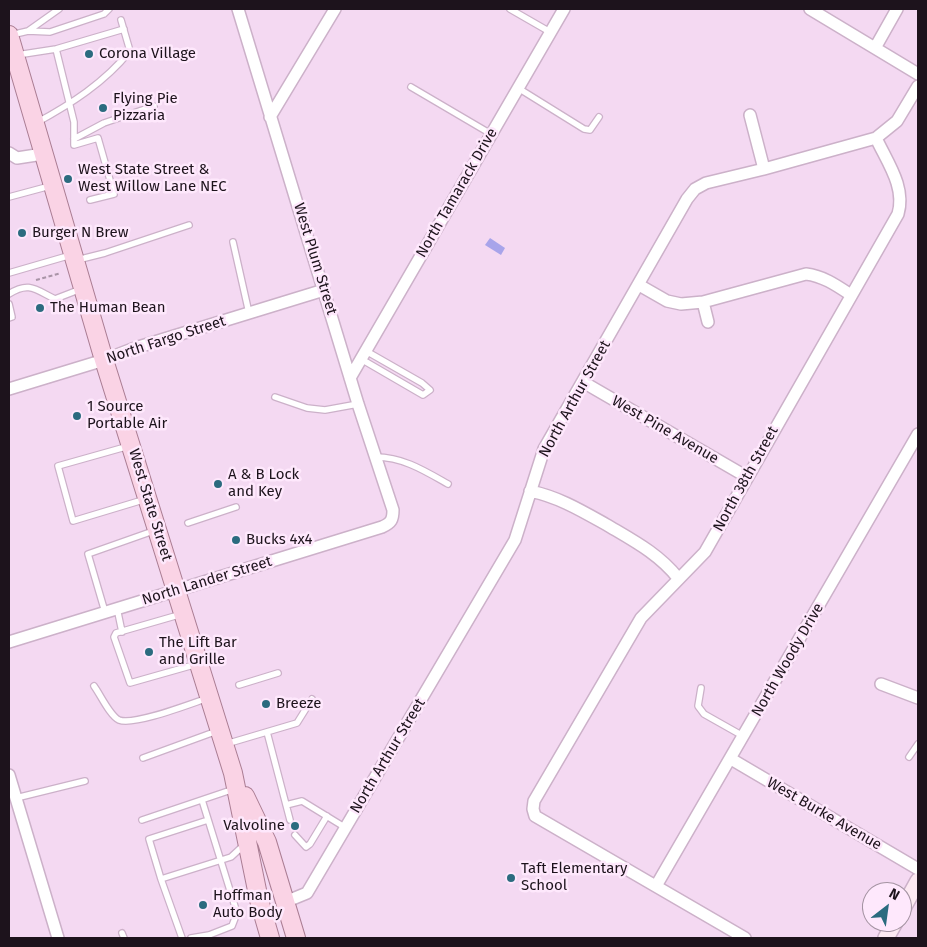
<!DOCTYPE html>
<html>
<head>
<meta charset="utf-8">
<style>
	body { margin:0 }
	#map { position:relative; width:927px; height:947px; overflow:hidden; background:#f4d9f2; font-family:"Fira Sans",sans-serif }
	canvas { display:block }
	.frame { position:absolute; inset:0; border:10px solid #1d131c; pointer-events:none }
	.north { position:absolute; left:862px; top:882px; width:50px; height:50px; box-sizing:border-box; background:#fee8fc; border:1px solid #a493a2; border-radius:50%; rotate:30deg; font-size:14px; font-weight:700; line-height:20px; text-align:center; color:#1d131c }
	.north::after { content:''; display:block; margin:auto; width:18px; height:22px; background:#2b6b7f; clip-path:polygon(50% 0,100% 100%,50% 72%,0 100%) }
</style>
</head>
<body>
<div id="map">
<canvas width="927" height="947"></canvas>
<div class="frame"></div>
<div class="north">N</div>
</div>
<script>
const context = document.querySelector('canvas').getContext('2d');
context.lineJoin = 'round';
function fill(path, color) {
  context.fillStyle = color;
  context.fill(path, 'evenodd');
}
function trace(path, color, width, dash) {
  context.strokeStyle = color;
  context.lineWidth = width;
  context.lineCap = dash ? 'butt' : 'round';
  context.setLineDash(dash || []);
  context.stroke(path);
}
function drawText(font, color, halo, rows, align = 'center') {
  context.font = font + ' "Fira Sans",sans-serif';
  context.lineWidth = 5;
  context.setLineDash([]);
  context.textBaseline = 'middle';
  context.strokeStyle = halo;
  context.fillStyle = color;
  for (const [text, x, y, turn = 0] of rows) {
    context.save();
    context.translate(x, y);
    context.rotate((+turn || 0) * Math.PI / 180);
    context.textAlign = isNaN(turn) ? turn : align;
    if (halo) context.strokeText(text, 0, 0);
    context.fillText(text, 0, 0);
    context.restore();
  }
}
fill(new Path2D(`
	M490,238L505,248L501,255L485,245Z`), '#a8a4ea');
const lane = new Path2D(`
	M510,9L550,32
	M28,31L50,32L104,14L109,9
	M11,35L28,31L59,9
	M56,49L74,122V145L98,138L114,194L90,200
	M17,55L56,49L124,29
	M411,87L491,134
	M518,88L584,129L590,130L599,117
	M36,123C71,104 104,83 130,51L121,20
	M74,139L104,123L154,106
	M9,197L50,186
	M233,242L249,313
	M77,260L105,253L189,225
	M9,273L71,255
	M9,294C29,281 36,290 55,299L81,289
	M9,304L12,317L9,318
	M361,359L423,395L430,390L422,383L366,351
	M275,397L307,408L325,410L358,404
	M129,446L58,466L73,521L146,499
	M376,457C403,457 425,471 448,484
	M188,523L236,507
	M117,608L122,632
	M105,612L88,554L156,530
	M182,614L116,633L114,637L130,683L197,664
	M239,685L278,673
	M94,686C100,694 110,716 119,720C134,726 190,704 208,698
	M701,688L698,706L704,714L743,736
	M267,732L290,820
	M226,744L297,723L312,699
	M909,757L918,744
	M143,758L217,731
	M16,798L85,781
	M286,805L302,801L346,828
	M142,820L234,789
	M208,820L149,839L161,879L231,857L244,845
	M295,835L306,847L310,844L327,816
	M161,879L182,938
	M122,933L124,938
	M191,938L209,935L232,926L237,913L202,800`);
const street = new Path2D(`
	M810,9L918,74
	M875,48L897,9
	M750,115L764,169
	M270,117L335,9
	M9,153L17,158L43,154
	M639,285L667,301L681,304L703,302L806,274C823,276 836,285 851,295
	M703,302L708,322
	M350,378L564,9
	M583,382L747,477
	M9,389L104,360L135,348L324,290
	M530,491C559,497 582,511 607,525C634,541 659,554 678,578
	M9,642L382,527C391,523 393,520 393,510L358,404L238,9
	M881,684L918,698
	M731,759L918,869
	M9,775L58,938
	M656,886L918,434
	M285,902L307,893L515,540L544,449L687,199L695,189L706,183L764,169L876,138L897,121L918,86
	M745,938L535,816L533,809L534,801L641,618L705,552L898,214C906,187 887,162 876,138`);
const secondary = new Path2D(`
	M902,910L918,881
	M886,938L895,922`);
const primary = new Path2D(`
	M9,35L104,360L233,773L259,900L270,938
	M245,796L267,842L296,938`);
trace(lane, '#ccb1c9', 8);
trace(street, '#ccb1c9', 14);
trace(secondary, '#ccb1c9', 18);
trace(primary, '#aa7d93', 20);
trace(new Path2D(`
	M36,280L61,273`), '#a994a7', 2, [4, 2.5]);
trace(lane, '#fff', 5.5);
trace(street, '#fff', 11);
trace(secondary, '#fce9f2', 15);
trace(primary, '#fad3e5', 18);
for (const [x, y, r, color] of [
	[89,54,5,"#2b6b7f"],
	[103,108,5,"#2b6b7f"],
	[68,179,5,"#2b6b7f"],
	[22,233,5,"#2b6b7f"],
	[40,308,5,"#2b6b7f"],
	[77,416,5,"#2b6b7f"],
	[218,484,5,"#2b6b7f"],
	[236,540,5,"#2b6b7f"],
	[149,652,5,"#2b6b7f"],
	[266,704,5,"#2b6b7f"],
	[295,826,5,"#2b6b7f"],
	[511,878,5,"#2b6b7f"],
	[203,905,5,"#2b6b7f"]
]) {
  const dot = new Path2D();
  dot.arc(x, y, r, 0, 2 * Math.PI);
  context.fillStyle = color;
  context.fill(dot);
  trace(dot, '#fee8fc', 2);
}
drawText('15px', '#1d131c', '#fee8fc', [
	["Corona Village",99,54],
	["Flying Pie",113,99],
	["Pizzaria",113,116],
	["West State Street &",78,170],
	["West Willow Lane NEC",78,187],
	["Burger N Brew",32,233],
	["The Human Bean",50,308],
	["1 Source",87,407],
	["Portable Air",87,424],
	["A & B Lock",228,475],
	["and Key",228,492],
	["Bucks 4x4",246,540],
	["The Lift Bar",159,643],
	["and Grille",159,660],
	["Breeze",276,704],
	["Valvoline",285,826,"right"],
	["Taft Elementary",521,869],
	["School",521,886],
	["Hoffman",213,896],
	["Auto Body",213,913]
], 'left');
drawText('15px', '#1d131c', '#fee8fc', [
	["North Tamarack Drive",457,193,-60],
	["West Plum Street",315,259,73],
	["North Fargo Street",166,340,-18],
	["North Arthur Street",575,399,-61],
	["West Pine Avenue",665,430,30],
	["North 38th Street",746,479,-61],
	["West State Street",150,505,73],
	["North Lander Street",207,581,-17],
	["North Woody Drive",788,660,-60],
	["North Arthur Street",388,756,-59],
	["West Burke Avenue",824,814,30]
]);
</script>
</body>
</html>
